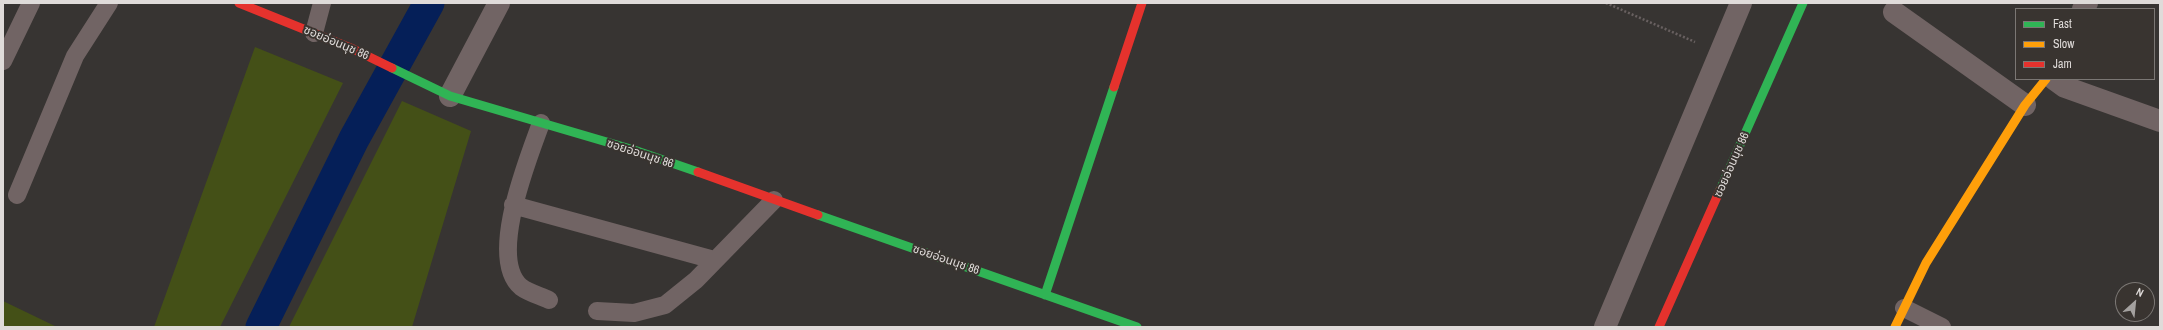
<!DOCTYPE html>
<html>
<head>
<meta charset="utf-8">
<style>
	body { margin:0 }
	#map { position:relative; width:2163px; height:330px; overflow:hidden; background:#373432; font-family:"Archivo Narrow",sans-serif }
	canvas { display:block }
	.frame { position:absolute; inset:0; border:4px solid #dfdbd9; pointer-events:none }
	.legend { position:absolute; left:2015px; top:8px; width:140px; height:72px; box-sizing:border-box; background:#393430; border:1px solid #7b7774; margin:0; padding:5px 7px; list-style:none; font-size:12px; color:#dfdbd9 }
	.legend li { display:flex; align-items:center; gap:8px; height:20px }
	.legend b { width:20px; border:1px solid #7b7774 }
	.north { position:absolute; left:2115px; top:282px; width:40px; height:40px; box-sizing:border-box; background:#393430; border:1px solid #7b7774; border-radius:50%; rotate:27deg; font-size:11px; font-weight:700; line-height:16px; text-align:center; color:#dfdbd9 }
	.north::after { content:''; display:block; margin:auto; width:14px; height:18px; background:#a4a19f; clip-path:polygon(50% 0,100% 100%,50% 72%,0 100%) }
</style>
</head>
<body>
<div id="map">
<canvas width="2163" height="330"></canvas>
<div class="frame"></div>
<ul class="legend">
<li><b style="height:5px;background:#30b455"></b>Fast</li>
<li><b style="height:5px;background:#ff9f0a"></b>Slow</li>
<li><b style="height:5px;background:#e5322d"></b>Jam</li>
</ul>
<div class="north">N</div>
</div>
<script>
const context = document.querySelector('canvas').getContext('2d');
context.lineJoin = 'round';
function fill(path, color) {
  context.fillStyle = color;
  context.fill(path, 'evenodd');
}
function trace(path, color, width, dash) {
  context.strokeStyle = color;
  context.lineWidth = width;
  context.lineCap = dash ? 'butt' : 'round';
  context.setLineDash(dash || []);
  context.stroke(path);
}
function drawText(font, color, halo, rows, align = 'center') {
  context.font = font + ' "Archivo Narrow","Noto Sans Thai",sans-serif';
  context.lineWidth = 4;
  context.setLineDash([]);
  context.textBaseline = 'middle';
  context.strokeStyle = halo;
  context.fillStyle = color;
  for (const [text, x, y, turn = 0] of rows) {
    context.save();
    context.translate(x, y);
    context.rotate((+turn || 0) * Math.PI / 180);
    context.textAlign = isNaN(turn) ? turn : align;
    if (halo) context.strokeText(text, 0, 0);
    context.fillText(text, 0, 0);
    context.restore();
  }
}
fill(new Path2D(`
	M255,47L343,83L220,327H154Z
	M402,101L471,131L412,327H289Z
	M3,301L57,327H3Z`), '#445017');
trace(new Path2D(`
	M261,327L354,139L429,3`), '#051f58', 31);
trace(new Path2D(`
	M1606,3L1695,42`), '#686060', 2.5, [2, 2]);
trace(new Path2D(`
	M314,33L322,3
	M3,61L31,3
	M541,123C529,157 487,258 521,287C529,293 541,296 549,300
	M17,195L75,56L109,3
	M513,205L714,260
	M1904,308L1942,327
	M597,311L634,313L665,305L696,280L774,200`), '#716464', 18);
trace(new Path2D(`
	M2083,9L2087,3
	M1894,12L2025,105
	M2054,79L2065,87L2160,121
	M450,96L499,3
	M1605,327L1741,3`), '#716464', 22);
trace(new Path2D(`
	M392,68L450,96L634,150L698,172
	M1720,190L1803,3
	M818,215L1137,327
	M1045,295L1114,87`), '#30b455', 9);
trace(new Path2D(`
	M1895,327L1926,263L2025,105L2046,79`), '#ff9f0a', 9);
trace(new Path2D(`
	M239,3L353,49L392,68
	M1114,87L1142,3
	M698,172L818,215
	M1659,327L1720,190`), '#e5322d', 9);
drawText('12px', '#dfdbd9', '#393430', [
	["ซอยอ่อนนุช 86",336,43,23],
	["ซอยอ่อนนุช 86",640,154,18],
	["ซอยอ่อนนุช 86",1732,165,-66],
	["ซอยอ่อนนุช 86",946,260,19]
]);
</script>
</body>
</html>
